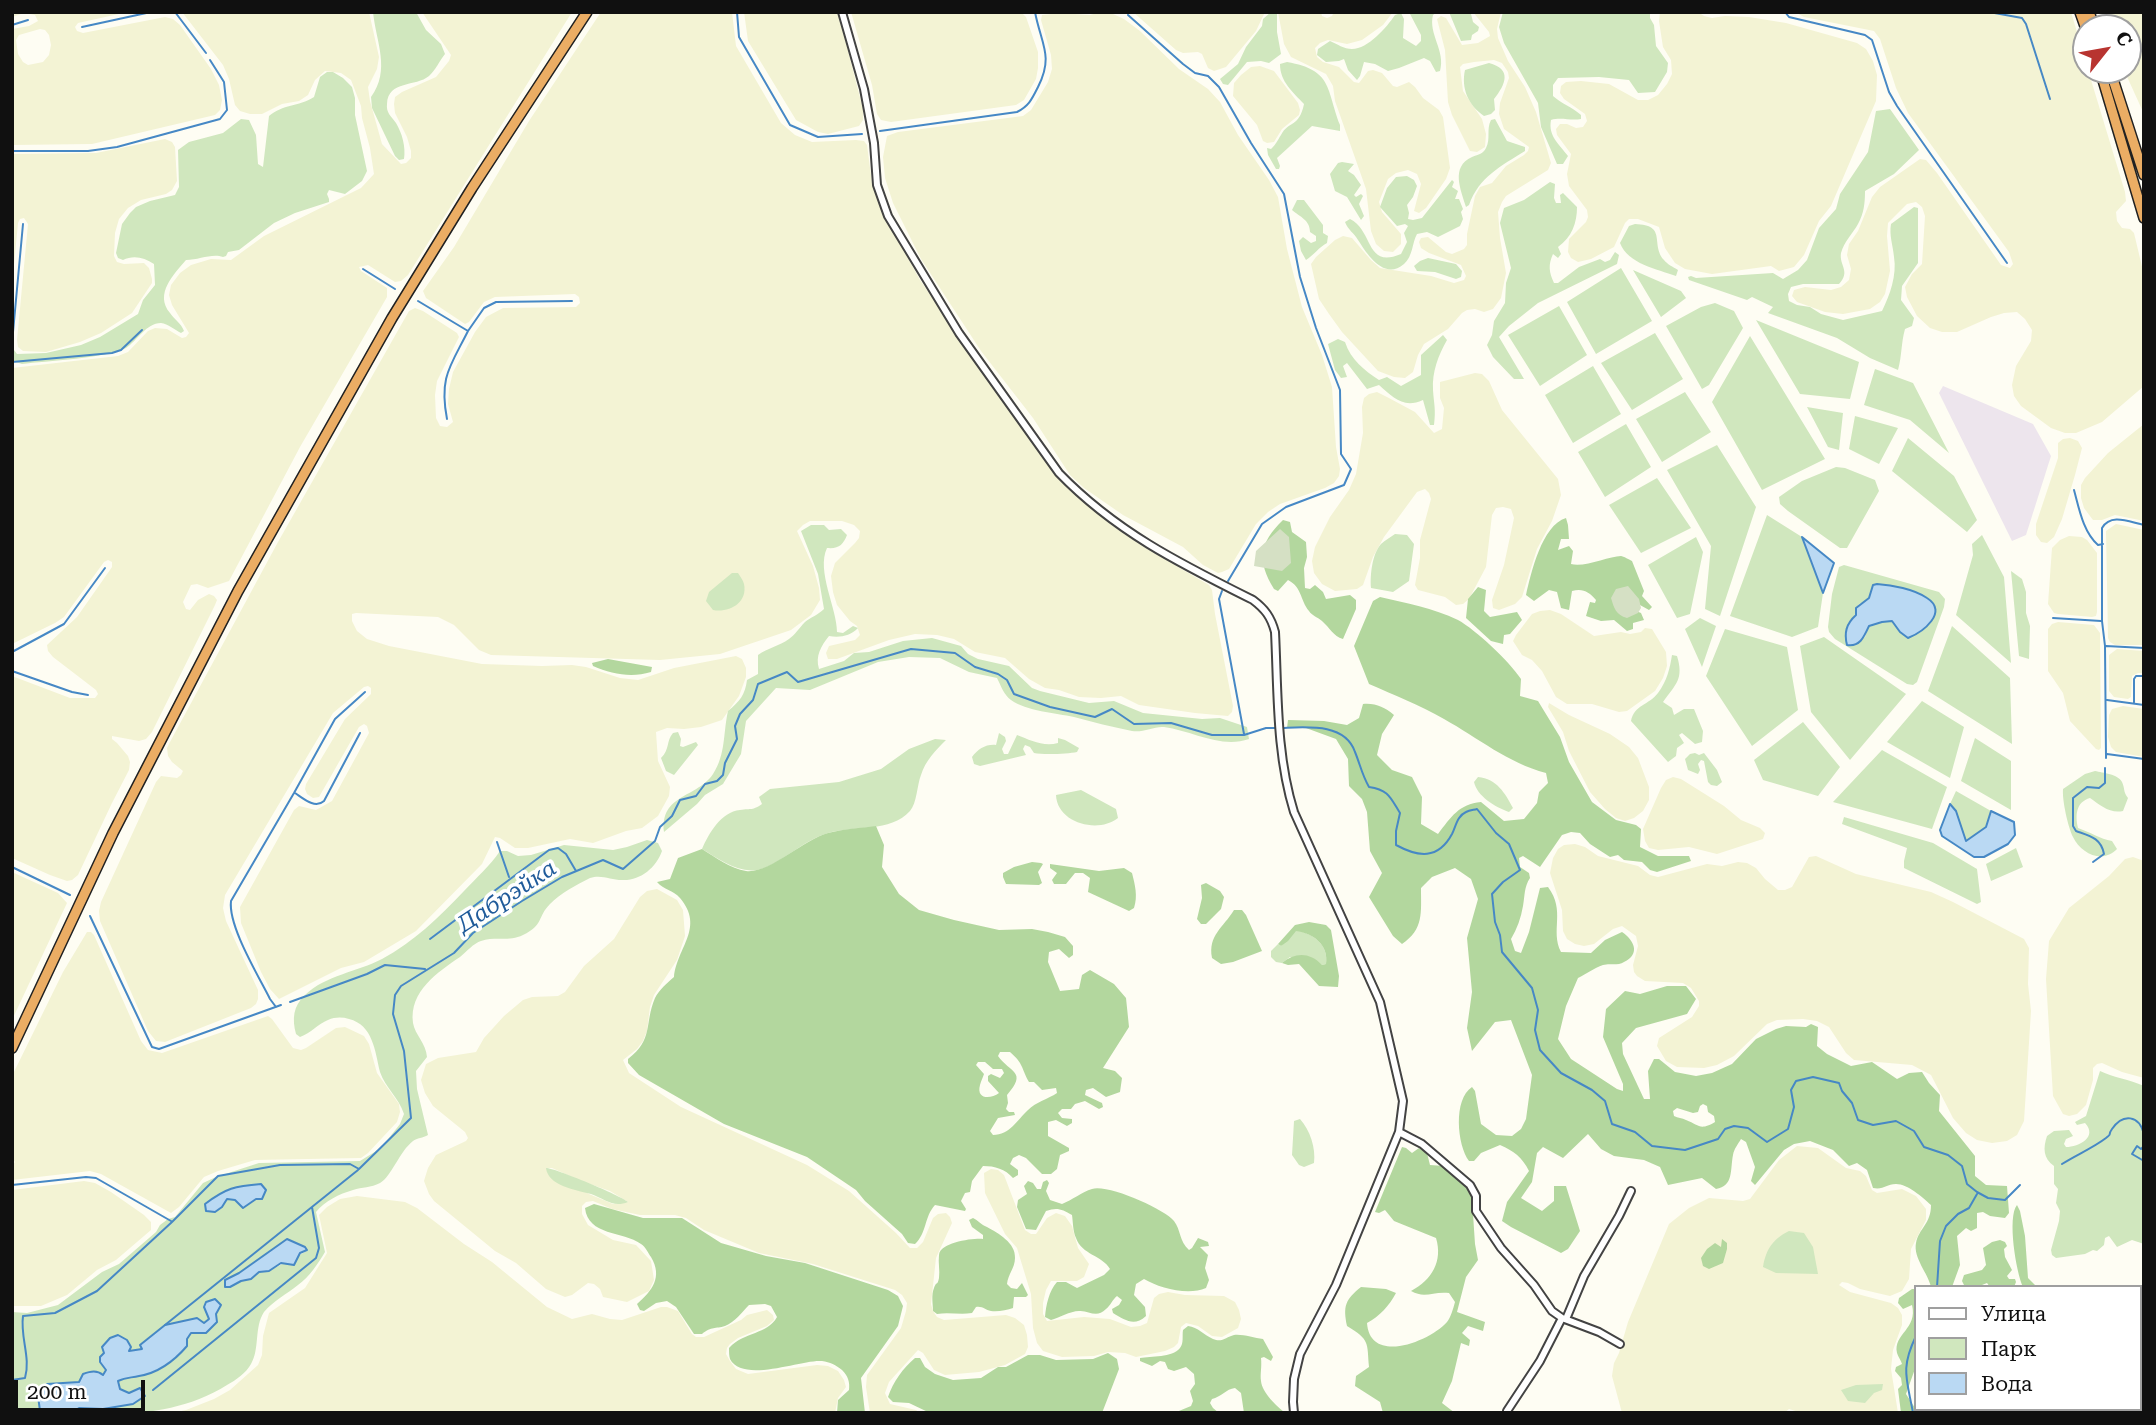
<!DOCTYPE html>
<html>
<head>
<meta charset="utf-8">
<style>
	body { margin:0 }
	#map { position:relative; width:2156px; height:1425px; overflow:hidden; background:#fefdf3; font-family:"Roboto Serif",serif }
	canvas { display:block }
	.frame { position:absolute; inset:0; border:14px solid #101010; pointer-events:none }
	.legend { position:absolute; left:1914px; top:1285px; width:228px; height:126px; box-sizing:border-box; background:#fff; border:2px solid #9f9f9f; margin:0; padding:9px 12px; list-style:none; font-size:21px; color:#101010 }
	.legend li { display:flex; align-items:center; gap:14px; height:35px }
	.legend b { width:35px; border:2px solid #9f9f9f }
	.north { position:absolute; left:2072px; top:14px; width:70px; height:70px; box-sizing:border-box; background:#fff; border:2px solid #9f9f9f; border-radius:50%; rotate:59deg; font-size:19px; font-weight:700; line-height:28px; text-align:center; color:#101010 }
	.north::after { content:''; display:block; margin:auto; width:24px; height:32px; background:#b83430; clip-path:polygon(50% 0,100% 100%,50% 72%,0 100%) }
	.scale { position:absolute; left:14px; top:1380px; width:131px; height:32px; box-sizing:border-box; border:4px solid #101010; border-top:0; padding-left:9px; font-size:21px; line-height:24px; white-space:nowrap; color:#101010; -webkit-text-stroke:5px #fff; paint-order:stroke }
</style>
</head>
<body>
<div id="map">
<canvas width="2156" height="1425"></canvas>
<div class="frame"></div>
<ul class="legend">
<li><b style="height:9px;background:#fff"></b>Улица</li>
<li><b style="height:19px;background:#d0e7be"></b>Парк</li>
<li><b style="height:19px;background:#bad9f3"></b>Вода</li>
</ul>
<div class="north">С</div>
<div class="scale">200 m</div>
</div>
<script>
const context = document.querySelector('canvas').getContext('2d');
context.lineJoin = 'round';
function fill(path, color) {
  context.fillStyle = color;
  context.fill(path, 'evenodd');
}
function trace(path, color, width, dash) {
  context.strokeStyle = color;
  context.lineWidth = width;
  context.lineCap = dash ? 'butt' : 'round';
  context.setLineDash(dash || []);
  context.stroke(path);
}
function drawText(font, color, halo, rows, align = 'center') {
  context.font = font + ' "Roboto Serif",serif';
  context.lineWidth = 7;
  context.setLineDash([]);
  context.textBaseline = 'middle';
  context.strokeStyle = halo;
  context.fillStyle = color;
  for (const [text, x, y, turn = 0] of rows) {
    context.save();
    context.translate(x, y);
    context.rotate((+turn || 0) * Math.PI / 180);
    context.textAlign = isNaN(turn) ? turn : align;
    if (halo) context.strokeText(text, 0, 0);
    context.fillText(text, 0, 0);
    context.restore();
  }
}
fill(new Path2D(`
	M1943,386L2033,424L2051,456L2026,535L2012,541L1939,393Z`), '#ede5ed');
fill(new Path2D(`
	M12,12H128L78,23L75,27L77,31L83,33L165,17L173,19L180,25L211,69L219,85L222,100L220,110L215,115L92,144L12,145V29L29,26L38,21L35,15L24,13L12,17ZM40,29L45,30L49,35L51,45L49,55L43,62L28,65L23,62L18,54L16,40L19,35Z
	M182,12H369L379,57L377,69L368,87L370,101L382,144L401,164L406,163L411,158V151L407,137L395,113L394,104L395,97L402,92L436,77L449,61L451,55L422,12H572L408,275L401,281L395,282L368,265L359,267L361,271L387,288V297L300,447L229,581L208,588L197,584L191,585L183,602L186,609L190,610L198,600L209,594L214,596L217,600L215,605L152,732L146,739L139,741L112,736V739L117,743L128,756L130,762L129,770L112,803L78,875L72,880L67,881L50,875L12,858V676L70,698H95L98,694L96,690L53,657L48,651L47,645L77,617L112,567V562L108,560L104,562L64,617L55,623L12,644V368L118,356L128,352L148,331L155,328L167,329L182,338L186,337L189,333L172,305L169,295L171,285L180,273L191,265L211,259L231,260L264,236L361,188L374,174L370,148L362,118L361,106L351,80L341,73L325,71L315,80L308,95L299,101L282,104L262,114H250L240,111L235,105L229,79L223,65Z
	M601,12H732L736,46L781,123L795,135L812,142L856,140L864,141L867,145L872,183L878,202L920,280L1047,464L1065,485L1110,524L1144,547L1209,585L1212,590L1215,614L1233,706L1232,712L1228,716L1195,713L1139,705L1121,696L1101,698L1079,697L1059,690L1045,688L1029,679L1005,658L975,652L954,639L937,635L915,634L889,640L837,659H828L826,653L829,646L855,640L860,635L857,626L850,621L837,605L833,592L831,576L835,563L855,543L859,538L860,531L854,525L842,521H810L803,525L797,531L813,566L819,588L820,600L811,615L791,630L720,654L660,660L491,655L479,650L454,625L438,617L356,613L352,614V621L357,631L367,639L389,646L482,664L542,666L572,665L586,667L620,678L638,680L674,668L736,656L742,659L746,668V677L739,696L722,720L701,727L684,729L667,728L656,732L658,761L670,787L669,796L658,816L642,828L626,831L593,843L570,839L528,848H515L500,838L495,837L482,864L416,931L364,962L341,968L279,999L270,989L261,972L241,923L240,907L294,810L299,806L316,810L332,801L369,733L367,726L364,724L359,727L319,797L313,798L307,794L305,789L306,784L345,719L371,694V688L368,686L364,687L333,713L225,895L223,908L226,921L258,990V999L256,1004L251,1008L165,1042L156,1041L148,1031L100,921L99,911L101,902L156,782L161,776L177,778L181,775L183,771L172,762L168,756L167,748L170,742L278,542L409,311L415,308L423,311L457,333L459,337L437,381L435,395L436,418L440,426L447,427L453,422L448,404L449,389L453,372L475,332L486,317L503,308L576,307L580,303L579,297L575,294L495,297L484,302L469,322L465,324L426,298L423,291L454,247L529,121Z
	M744,12H838L863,109V120L859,126L828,134L818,132L796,120L748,41Z
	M851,12H1021L1026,17L1038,52V68L1036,79L1024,100L1016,105L891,122L881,120L877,114L872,85Z
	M1100,12L1113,14L1124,19L1140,31L1179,69L1208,89L1220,102L1238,135L1269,180L1278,197L1287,249L1302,307L1322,355L1332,387L1336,447L1340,469L1339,476L1334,483L1325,488L1280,504L1268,512L1256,524L1229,569L1222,572L1218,573L1203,565L1183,547L1123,515L1084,488L1070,475L1033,418L981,351L921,259L893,203L885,178L883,157L887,136L898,132L1023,116L1031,110L1048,82L1052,69L1051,55L1041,20L1042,15L1060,13L1090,15Z
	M1133,12H1265L1256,31L1226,67L1214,71L1208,68L1202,54L1198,52L1183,53L1176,50Z
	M1278,12H1321L1322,16L1327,18L1332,16L1334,12H1393L1383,25L1362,40L1347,44L1328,40L1320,43L1315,48L1317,57L1323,62L1339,67L1354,82L1359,83L1368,71L1373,70L1382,73L1393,86L1397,87L1409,82L1415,87L1423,98L1439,110L1443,117L1450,168L1446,179L1426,208L1419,213L1414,211L1421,184L1417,174L1408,170L1396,173L1388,179L1379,202L1382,212L1401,234V244L1393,252L1384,251L1376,244L1371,231L1366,189L1335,101L1333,86L1326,74L1291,57L1284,44Z
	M1473,12H1501L1497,29L1498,38L1508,61L1525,87L1536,112L1551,163L1548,170L1506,196L1502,202L1498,212L1500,238L1506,273L1501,298L1493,309L1484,312L1475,309L1467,310L1462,313L1448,329L1424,344L1418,355L1413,372L1405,378L1394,377L1378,371L1342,332L1329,314L1319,299L1311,264L1316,257L1335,240L1343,236L1352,238L1371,260L1380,268L1431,276L1454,283L1464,280L1466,276L1461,265L1429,253L1421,248L1419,242L1421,238L1428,237L1446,252L1452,254L1464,249L1467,245V234L1475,196L1480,187L1492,183L1506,166L1524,155L1528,151L1529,147L1504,129L1499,114L1500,103L1509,78L1508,72L1502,63L1494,60L1474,62L1463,64L1460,67L1463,91L1482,119L1486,134L1485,147L1477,152L1470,151L1452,115L1448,102L1445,50L1437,19L1441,16L1446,18L1462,45L1478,43L1490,36L1489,32Z
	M1660,12H1698L1704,16L1712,18L1725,16L1749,17L1786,23L1857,43L1866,49L1873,61L1877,75L1876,101L1831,206L1819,221L1804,255L1794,267L1779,271L1771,266L1712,274L1685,269L1675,263L1665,248L1659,227L1638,219H1629L1625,223L1614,247L1591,259L1578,262L1571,258L1568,252L1569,239L1586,222L1588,217L1587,210L1569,186L1567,174L1571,154L1557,135L1556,129L1560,124H1567L1576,128L1583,127L1587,121L1585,114L1564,99L1560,93L1561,86L1566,82L1581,81L1609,84L1638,100H1648L1658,95L1667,84L1672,74L1671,60L1663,47L1659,21Z
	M1795,12H2071L2086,62V70H2088L2125,192L2126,201L2116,212L2117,221L2122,228L2130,229L2134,233L2144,275V386L2102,422L2076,433H2065L2051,428L2021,406L2014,396L2012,385L2016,366L2031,341L2032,330L2025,319L2017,312L2004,313L1991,317L1957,332H1942L1930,328L1917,316L1907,297L1905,287L1912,274L1922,264L1925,216L1922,207L1916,202L1907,204L1888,223L1887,236L1890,271L1885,294L1880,302L1870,309L1843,314L1825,312L1797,302L1792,296L1794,290L1805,287L1831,290L1841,287L1849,280L1851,269L1847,255L1849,244L1858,231L1872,197L1880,187L1920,159L1926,160L1937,173L2001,265L2010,268L2013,264L2009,252L1908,113L1896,88L1880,39L1874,31L1804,17Z
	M2109,12H2144V114L2124,70H2128V28H2110Z
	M1260,66L1274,71L1298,103L1300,110L1299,115L1282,129L1274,142L1267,143L1263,141L1257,125L1233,96L1234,83L1241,75L1251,67Z
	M165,139L172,142L175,147L177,181L172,190L166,194L141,200L128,208L119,219L115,233L114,256L117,262L124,264L144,263L149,268L152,279V283L132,313L101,333L80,342L46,352L23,351L18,347L17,340L28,224L24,218L20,219L18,223L12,286V154L96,153Z
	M1475,373L1482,374L1489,381L1502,410L1558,479L1561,495L1552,521L1537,549L1522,597L1515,604L1499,610L1493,608L1492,600L1504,565L1514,518L1511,509L1503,507L1496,508L1492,515L1486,567L1469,599L1463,604L1456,605L1445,597L1418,590L1415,585L1420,558V540L1431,499L1429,493L1425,489L1417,492L1384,537L1373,557L1363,585L1357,589L1335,591L1322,584L1314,573L1312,561L1315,547L1330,517L1349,490L1356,474L1363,433L1362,407L1364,398L1369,394L1377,392L1387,397L1415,412L1434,433L1442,429L1444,408L1440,398V382Z
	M2144,424V521L2115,515L2102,520H2093L2084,508L2081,498V485L2085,478L2108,453Z
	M2070,438L2078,441L2082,448L2075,475L2062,519L2054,537L2047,543L2041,542L2036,535V524L2058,458V443L2063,439Z
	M2116,524L2144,530V645H2115L2110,642L2108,638L2106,531Z
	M2069,536L2082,537L2087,540L2097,553V612L2096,616L2092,617L2058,614L2054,613L2048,604L2052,548L2060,540Z
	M1550,610L1561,614L1594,636L1621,632L1630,634L1641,632L1645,628L1652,629L1666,652L1667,666L1663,678L1655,691L1627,711L1619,712L1592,704H1567L1556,697L1542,671L1532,660L1522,655L1513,641L1516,635L1532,614L1540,611Z
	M2058,622L2094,625L2100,633L2101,748L2099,750L2096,749L2070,721L2063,693L2048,671V629L2052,624Z
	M2117,649L2144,651V673H2138L2132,676L2131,697L2128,699L2114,697L2109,691V655Z
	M1549,703L1569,715L1610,734L1629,747L1638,758L1649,787V800L1643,811L1634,818L1625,821L1616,818L1605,809L1590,792L1569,751L1563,732L1548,707Z
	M2123,706L2144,709V757L2116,752L2111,747L2108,737L2109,715L2112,709Z
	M1673,777L1681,779L1724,806L1741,820L1760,828L1765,833L1763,839L1717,854L1689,847L1658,850L1649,848L1645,841L1643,829L1661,788L1666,780Z
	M1575,844L1585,847L1598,856L1638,866L1650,875L1658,877L1707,864L1722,866L1738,862L1747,863L1756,868L1765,879L1778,890H1785L1792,887L1809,857L1816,856L1856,874L1931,892L1953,902L2024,939L2029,948L2028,984L2031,1011L2024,1121L2017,1135L2007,1141L1992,1143L1977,1140L1966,1133L1953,1118L1931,1075L1912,1065L1854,1060L1846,1053L1829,1027L1817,1021L1803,1019L1777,1020L1767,1024L1734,1056L1717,1065L1704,1068L1677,1067L1666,1061L1657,1046L1659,1038L1692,1017L1699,1006V1001L1691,988L1683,983L1645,981L1637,976L1634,972L1633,965L1638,946L1636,936L1622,926L1613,929L1594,944L1584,946L1575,944L1567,939L1563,931L1562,910L1550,873L1553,858L1558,849L1564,845Z
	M2133,857L2144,861V1078L2122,1072L2102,1063L2097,1064L2093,1068V1080L2086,1105L2077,1114L2069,1116L2063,1114L2053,1096L2046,979L2049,941L2069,908L2109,876L2125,859Z
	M12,872L58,893L67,903L12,1020Z
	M657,889L677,900L683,910L685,936L677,960L654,995L650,1007L647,1031L643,1041L637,1049L623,1060L629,1073L681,1107L807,1165L849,1191L896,1233L910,1248H917L923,1242L933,1218L938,1214L946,1213L950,1217L952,1223L936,1258L931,1304L933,1311L937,1317L944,1320L1006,1315L1015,1318L1024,1325L1027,1335L1028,1347L1025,1354L1005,1365L979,1372L945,1375L934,1370L923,1353L918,1350L889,1382L885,1393L890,1404L916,1410L920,1413H870L866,1387L867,1375L901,1328L906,1311L907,1303L902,1295L895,1290L813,1264L759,1253L704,1230L686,1218L675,1215H640L612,1209L593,1201L586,1202L582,1206V1214L588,1225L613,1240L636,1245L651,1261L654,1280L649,1291L627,1302L603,1297L600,1289L594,1284L588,1283L572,1295L565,1297L546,1289L516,1263L495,1251L434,1201L429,1194L424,1181L428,1168L436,1155L466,1141L468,1138L465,1132L433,1106L425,1093L421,1080L426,1064L438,1058L476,1052L484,1038L504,1016L523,1000L532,997L558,996L565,992L584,966L614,939L640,897L647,891ZM546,1168H552L581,1181L610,1191L628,1202L613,1204L589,1194Z
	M87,932H91L94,935L141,1041L148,1050L162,1053L268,1016L272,1019L293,1048L301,1050L306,1048L336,1028L345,1027L364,1036L369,1044L377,1073L399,1104L400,1112L397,1122L368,1153L361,1158L255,1160L218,1171L204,1177L179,1207L171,1213L101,1174L90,1171L12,1180V1166L15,1162L12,1158V1076L63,972Z
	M1797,1146L1818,1148L1846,1168L1860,1171L1866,1176L1872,1190L1877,1193L1902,1189L1916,1196L1926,1209V1220L1911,1249L1909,1279L1902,1291L1890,1296L1860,1289L1848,1283L1842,1282L1839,1285L1850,1292L1891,1303L1898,1308L1902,1315V1325L1893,1350L1891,1369L1898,1413H1802L1789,1409L1784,1413H1622L1612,1376L1614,1363L1619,1353L1628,1322L1669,1224L1689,1208L1709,1198L1743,1201L1750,1199L1779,1160Z
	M991,1169L998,1170L1004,1175L1025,1230L1031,1234H1036L1047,1218L1056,1213L1065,1216L1072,1226L1078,1248L1089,1264L1084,1277L1077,1281H1051L1046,1290L1043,1303V1314L1047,1321L1084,1317L1110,1319L1131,1327L1140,1326L1147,1323L1154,1298L1159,1294L1168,1292L1185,1295L1224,1296L1235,1302L1239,1310L1241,1319L1238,1328L1222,1337L1212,1336L1198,1326L1186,1323L1181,1327L1178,1343L1174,1347L1165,1351L1136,1357L1125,1353L1108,1352L1094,1356L1062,1357L1043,1351L1037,1343L1033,1328L1031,1294L1020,1258L1017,1248L1005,1234L985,1193L984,1173Z
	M84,1181L95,1183L111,1192L144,1215L151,1222V1230L116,1260L97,1270L67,1295L41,1306H12V1190Z
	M357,1196L405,1202L417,1208L464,1244L492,1262L547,1307L572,1319L592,1314L610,1319L622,1320L661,1307H667L678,1311L692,1334L696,1337H704L741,1320L747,1315L767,1310L773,1315L774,1320L767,1326L738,1338L730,1344L727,1348L726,1354L730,1361L736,1369L748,1374L817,1365L828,1366L838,1371L844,1380L846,1387L838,1398L835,1413H172L186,1410L214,1399L230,1390L258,1365L262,1355L263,1336L269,1313L305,1288L327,1253L319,1215L327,1207L340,1199Z`), '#f3f3d4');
fill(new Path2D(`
	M373,12H416L426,30L441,44L445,54C440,60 435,71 429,76C416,87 388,80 387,104C386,113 391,116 396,123C402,133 406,147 404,159L399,160L395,156L372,108L371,97C391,70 376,42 373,12Z
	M1271,12L1277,13V32L1281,54L1269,63L1261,61L1247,62L1228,85L1223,84L1220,79L1238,64L1246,47L1262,26L1263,19Z
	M1409,12H1437L1433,15C1428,34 1446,51 1440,71L1436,72L1430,61L1424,58L1399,68L1388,71L1375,64L1364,62L1360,76L1357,80L1348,70L1344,59L1339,61L1326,62L1317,55L1318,49L1330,41C1337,44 1344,49 1352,49C1368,49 1387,27 1395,15L1401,13L1404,19L1403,38L1416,46L1421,41V35Z
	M1449,12L1471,14L1473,22L1479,27L1478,31L1472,35L1471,40L1461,41Z
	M1503,12H1650V18L1654,25L1656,46L1668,63L1667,72L1655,92L1638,93L1629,80L1599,77L1558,78L1553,85V96C1562,104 1572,107 1581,115V119C1571,121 1561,117 1551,120C1548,136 1559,144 1568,156L1563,164H1557L1541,127L1538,103L1504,43L1499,27Z
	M1287,62C1333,70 1326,89 1340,125V131L1312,126L1277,158L1280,166L1279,169H1276L1268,155L1267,148L1271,149C1277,143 1277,141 1281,135C1289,120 1299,128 1304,104C1293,92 1280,82 1280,64Z
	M1489,63C1512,69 1506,84 1494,99L1495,110L1491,114L1484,116C1468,105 1461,88 1465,70Z
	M327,72H333L343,78L352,87L355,98V115L367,171L362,181L345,194L329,190L327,194L329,199V202L295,213L274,223L239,250L228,252L226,256L223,257C212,253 199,260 186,260C174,274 154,294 170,313C175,320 181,323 184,331L181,333C175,330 168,324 161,323C146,323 137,341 126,348C108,358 45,361 22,364L13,361L14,350L17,354L46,353L81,345L100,337L138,314L143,300L155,285L154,264C144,257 133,255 123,260L118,258L116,253L122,224L130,213L136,207L150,201L175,195L179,187L178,150L189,142L223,133L241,119L249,120L256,135L258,164L263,167L269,116C283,104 298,107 314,97L320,77Z
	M1890,109L1919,150L1894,174L1865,191C1865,203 1864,213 1858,224C1853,233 1844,242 1841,253C1839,266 1851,271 1839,284H1803L1791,287L1788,294L1789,301L1797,305L1810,307L1821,314L1843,320L1882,311C1890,295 1897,275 1894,257C1893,245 1889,236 1891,224L1914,207L1918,208V263L1902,286L1901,300L1914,318L1912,326L1905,329C1901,343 1902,356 1898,370L1870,358L1837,338L1768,313L1773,307L1752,297L1747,300L1689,280L1688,277L1691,276L1696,278L1773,273L1783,279L1798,270L1807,260L1819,228L1836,209L1840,194L1868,152L1876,111Z
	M1495,119L1507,141L1525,147V151C1501,166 1479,177 1469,205L1466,207C1461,190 1450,167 1472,157C1479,154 1483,154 1486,148C1491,139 1486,129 1491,120Z
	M1342,162L1354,164L1348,171L1354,175L1361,185L1354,195L1356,197L1361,194L1363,196L1359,204L1364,216L1361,220L1347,197L1335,191L1330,174L1338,163Z
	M1407,176L1414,180L1417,186L1413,197L1407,205L1409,213L1408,219L1413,220L1422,218L1452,180L1454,182L1452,187L1458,191L1455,199H1459L1463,209L1461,212L1463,219L1460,226L1438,237L1427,232L1417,234C1412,243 1413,256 1404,264C1384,281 1367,254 1358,240C1354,233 1348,230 1345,222L1350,219C1374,231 1365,269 1401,254L1407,242L1404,233L1408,226L1405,224L1397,226L1380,207L1387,188L1396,177Z
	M1550,182L1555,184L1554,198L1556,203H1561L1560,195L1563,193L1577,207C1577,223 1572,237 1558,247L1561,254L1558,258L1553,254C1548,265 1549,272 1554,283H1558L1579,267L1600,259L1605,262L1610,260L1615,252L1619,255L1617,264L1538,303L1509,326L1499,337L1524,379H1514L1493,357L1487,345L1492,335L1494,321L1505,303L1506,283L1511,268L1500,223L1504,208L1524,200Z
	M1297,200H1304L1323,225V233L1328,236L1327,243C1319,247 1314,255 1306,260L1301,251L1299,241L1303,237L1311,243L1316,241V236L1310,232C1310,220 1300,217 1292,210Z
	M1635,224C1668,225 1650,244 1664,260C1667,264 1673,267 1678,270L1676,276C1657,269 1628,264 1620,243L1629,226Z
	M1428,258L1456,264L1462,271L1461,277L1456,279L1435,272L1417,271L1414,266L1420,261Z
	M1621,268L1652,321L1596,354L1567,302Z
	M1633,270L1681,291L1686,298L1661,317Z
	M1715,303L1734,311L1743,328L1709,385L1702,389L1666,326L1701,307Z
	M1559,306L1587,355L1540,386L1508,335Z
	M1756,320L1859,362L1850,399L1800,394Z
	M1655,333L1683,379L1632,410L1601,363Z
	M1443,335L1447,340C1438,356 1432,372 1433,390C1434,405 1436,409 1434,425H1430L1423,400C1403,409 1393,397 1379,385L1367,389L1347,363L1343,366L1347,377L1341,378L1335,370L1328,344L1338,339L1345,342C1351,360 1364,370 1379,380L1387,377L1401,386L1421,375V355Z
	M1750,336L1825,459L1762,490L1712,402Z
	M1593,366L1621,414L1573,443L1545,395Z
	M1875,369L1913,383L1949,453L1910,420L1864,405Z
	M1685,392L1711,432L1662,462L1636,419Z
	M1807,407L1843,413L1839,450L1828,447Z
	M1855,416L1898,428L1879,464L1849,449Z
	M1626,424L1651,467L1605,497L1578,452Z
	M1908,438L1954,476L1977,520L1967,532L1892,471Z
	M1717,445L1756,507L1720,616L1705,609L1711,546L1667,470Z
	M1836,467L1845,468L1875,480L1879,491L1847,548H1840L1788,511L1780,504L1779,497L1802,481Z
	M1657,478L1691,528L1641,553L1609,505Z
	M1767,515L1802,537L1823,593L1818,627L1792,637L1730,616Z
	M811,525H824L829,530L841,529L847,535C843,545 839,549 827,548C816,571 837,608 837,632L843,633L853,626L858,628C850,636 840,638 829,636C821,646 815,656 819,669L844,661L854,653L869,652L903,641L932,638L961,646L968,654L978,659L1009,666L1032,688L1040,691L1089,703L1114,701L1143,713L1202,719L1220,718L1247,727L1249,739C1221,749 1193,731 1164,727C1154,726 1143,733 1132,731C1112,727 1093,722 1074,717C1056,713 1026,711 1011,700C1004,695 1001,686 997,678L969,672L940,658L909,657L878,662L810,690L776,688L746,721L741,754L723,784L705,795L697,804L664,832C660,794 697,798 713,774C726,754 723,733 728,711C740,701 745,695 747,680L758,674V655C768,648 779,646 789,639C795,635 799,628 805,622C811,617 818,615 824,609L818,574L801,531Z
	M1395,534L1407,535L1414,544L1409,581L1393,592L1371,588C1370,575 1372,554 1381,544C1385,540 1391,537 1395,534Z
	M1982,535L2004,577L2011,663L1956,615L1973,555L1972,544Z
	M1696,537L1703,552L1690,614L1677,618L1648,565Z
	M1844,565L1939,592L1945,599L1944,607L1917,682L1913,685L1907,684L1835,639L1829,632L1828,627L1832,594L1839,567ZM1877,584L1918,594L1933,604L1900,632L1892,621L1882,622L1869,626L1865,637L1847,645C1842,628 1855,620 1859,604C1869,602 1872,595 1873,585Z
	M2011,571L2022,579L2026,592V613L2030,626L2029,659L2019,656Z
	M732,573H738C740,576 743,580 744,584C748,603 729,613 713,610L706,601L709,592Z
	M1700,618L1716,626L1702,667L1685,629Z
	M1952,626L2010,678L2012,744L1928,691Z
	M1725,629L1787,647L1798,710L1752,746L1706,676Z
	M1824,637L1906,694L1850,760L1811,712L1800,646Z
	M1672,655L1677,656C1684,679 1676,684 1663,702L1672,708L1674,715L1684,709H1694L1703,731L1702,742L1695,744L1682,733L1679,735L1684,743L1677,748L1676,756L1668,762L1631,721C1634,705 1649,705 1658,693C1667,681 1670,668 1672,655Z
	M1922,701L1964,727L1950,778L1887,742Z
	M1803,722L1840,767L1818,796L1763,780L1754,760Z
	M678,732L681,739L680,746L683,747L696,742L698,745L674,775L666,771L661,758C670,749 666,741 673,733Z
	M999,733L1005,737L1006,741L1002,749L1004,754H1008L1017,735C1030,740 1043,747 1058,743V738L1065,740L1079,748L1077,752C1068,754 1043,755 1034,753L1030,747L1025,745L1023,749L1026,755L980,766L974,764L972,757C978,749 986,744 996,745Z
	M1975,738L2011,761V810L1961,781Z
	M935,739L946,740C936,750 925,761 921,775C917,785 917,803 910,811C890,833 855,825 828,833C805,839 775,868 757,870C737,873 719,859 702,849C709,833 721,812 740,810C752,808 752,811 762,804L759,797L770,789L839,782L881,769L909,749Z
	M1882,750L1947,787L1932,829L1833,802Z
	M1695,753L1699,755L1704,753L1717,770L1722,782L1717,786L1711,785L1708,782L1704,761L1701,760L1698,764L1700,770L1698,774L1688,770L1685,759L1690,754Z
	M2095,771C2103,773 2118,774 2122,782C2125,788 2123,792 2128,798L2123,811C2110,814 2100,805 2090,798C2076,802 2075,815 2078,828C2090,832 2100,839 2112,841L2117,849C2103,864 2081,854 2073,837C2068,827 2062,800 2063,789L2085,774Z
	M1478,777C1497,779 1505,793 1513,808L1509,812C1495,807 1477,796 1474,782Z
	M1081,790L1116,809L1118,818C1098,834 1057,823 1056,795Z
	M1956,791L1991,811L1986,827L1966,841L1956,811L1950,804Z
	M1844,817L1933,843L1977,869L1981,902L1977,904L1904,868V861L1907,848L1842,824Z
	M647,840L658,843L662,851C656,868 640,881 622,880C611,880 601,874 590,878C576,885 561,893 550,904C537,917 544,925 523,935C509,942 495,936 481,941C474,943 466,952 460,957C438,972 409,991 413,1023C415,1035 426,1043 427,1057L416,1071L417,1089L428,1135C423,1138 417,1138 413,1141C399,1152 392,1176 380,1183C371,1188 362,1187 353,1190C339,1194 325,1201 316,1212L325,1252C318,1264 309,1277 298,1285C287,1294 273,1301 264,1312C254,1327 260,1349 251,1364C246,1373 236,1380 227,1385C181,1414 124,1417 71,1412L79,1408L103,1409L133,1404L136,1392L129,1394L120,1389L118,1381L127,1376H139L187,1339L191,1333H206L216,1314L215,1299L206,1302L204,1307L209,1319L203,1324L142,1349L104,1353L106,1370L103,1376L79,1382L47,1384L40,1411L43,1413H12V1312L27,1313L58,1305L102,1272L119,1264L156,1232L160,1225L168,1219L175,1217L203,1183L216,1177L259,1163L360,1161L381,1148L400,1124L404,1114C399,1098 385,1087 380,1072C375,1051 373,1025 349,1019C342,1017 335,1017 328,1020C318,1024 311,1033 300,1037L296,1034C292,1019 293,1006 305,995C326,975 357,972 382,959C414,942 439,917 464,891C476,878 490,866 500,851H507L518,856L531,855L564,845L613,850L627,847ZM305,1247L307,1251L269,1271L259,1272L251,1279L241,1281L225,1280Z
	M2016,848L2023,867L1991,881L1986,864Z
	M1296,930C1314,934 1329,945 1326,964L1322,965L1290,957L1282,963L1276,962L1271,957V951L1278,944L1281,946Z
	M2100,1071C2114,1078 2129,1079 2144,1086V1244L2132,1240L2117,1247L2109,1236L2105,1238L2104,1245L2097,1251L2093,1250L2085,1254L2056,1258L2052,1255L2051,1250L2059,1221L2060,1211L2056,1203L2058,1189L2054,1184V1166C2043,1158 2043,1148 2047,1136L2054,1131L2069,1130L2073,1136L2066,1139L2064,1144L2066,1147C2079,1147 2098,1137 2085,1123L2077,1125L2075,1122L2086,1116Z
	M1300,1119C1310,1130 1316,1148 1314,1163L1304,1167L1299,1165L1292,1155L1294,1121Z
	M546,1168C555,1168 622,1196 628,1202C613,1208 605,1199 591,1194C576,1190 548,1186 546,1168Z
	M1789,1231L1804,1233L1813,1247L1818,1274L1776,1273L1763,1267C1766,1249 1773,1239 1789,1231Z
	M1883,1384L1882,1390L1874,1393L1865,1403L1848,1401L1841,1390L1856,1385Z`), '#d0e7be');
fill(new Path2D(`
	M1566,518L1568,525L1569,539H1561L1558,550L1569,546L1573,551L1571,564C1584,568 1609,556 1621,556C1623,556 1630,560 1632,561L1644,591L1642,596L1652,607L1649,610L1640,605L1636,611L1641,613L1644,620L1633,623V629L1627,631L1614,620L1601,621L1586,616L1590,602L1595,603L1596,600C1589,592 1583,588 1572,591L1569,610L1561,608L1557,592L1549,590L1534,601L1526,595C1531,573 1542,525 1566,518Z
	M1283,520L1290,522L1292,532L1306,542L1307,557L1304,568L1305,588L1310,589L1315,585L1323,592L1326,599L1350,595L1356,600V609L1343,639C1333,636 1330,628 1322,621C1318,617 1312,616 1309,611C1300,600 1302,587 1288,580L1278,591L1274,589C1257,561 1259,543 1283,520Z
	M1478,587L1486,590L1484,611L1490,617L1517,612L1522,620L1510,634L1504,635L1503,644L1491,641L1466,618L1468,599Z
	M1380,597C1406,603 1433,608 1458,620C1476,630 1509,661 1521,679L1520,696L1538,701L1560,737L1569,762L1592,802L1616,820L1636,825L1641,829L1640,847L1658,856H1689L1691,861L1657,872L1650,870L1642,862L1624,860L1618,855L1610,857L1590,844L1580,833L1571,832L1562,835L1540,867L1523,856L1519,858L1520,867L1529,873L1530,878C1524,887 1525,895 1523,906C1521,918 1517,929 1511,939L1515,951L1521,953L1529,932L1540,888L1548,887C1566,911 1550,930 1561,952L1591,953L1605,940L1622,932C1634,940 1641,954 1624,962C1618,966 1609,963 1603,965C1594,968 1586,974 1578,978L1566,1006L1558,1039L1571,1059L1617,1089L1623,1091V1084L1603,1037L1606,1009L1625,991L1640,994L1667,986H1686L1696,999L1687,1014L1636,1028L1622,1043L1623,1054L1644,1099H1650L1648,1071L1654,1059H1659L1675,1072L1696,1076L1712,1073L1732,1064L1756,1039L1776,1029L1786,1026L1806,1027L1811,1024L1818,1027L1817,1046L1827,1054L1851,1066L1872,1062L1897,1079L1909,1073L1922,1072L1929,1083L1940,1095L1939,1111L1975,1156V1176L1986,1185L2007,1186L2009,1213L2005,1218L1990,1216L1983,1212L1977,1213V1228L1971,1231L1966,1228L1957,1236L1960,1265L1952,1287H1931C1928,1273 1913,1258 1916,1243C1919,1228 1931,1224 1931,1205C1922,1197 1908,1184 1896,1184C1886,1184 1884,1190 1873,1188L1867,1170L1857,1163L1849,1166L1833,1150L1810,1141L1794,1144L1784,1150L1755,1185L1751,1181L1755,1167L1746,1142L1741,1139C1738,1144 1734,1149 1733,1155C1730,1170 1734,1186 1716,1189L1702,1178L1668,1185L1660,1167L1644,1160L1614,1156L1601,1149L1588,1134L1563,1158L1543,1147L1537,1153L1532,1182L1521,1198L1542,1211L1554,1201V1186H1566L1580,1231L1568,1249L1561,1253L1511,1227L1502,1221L1507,1202L1529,1171C1522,1157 1514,1151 1500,1145L1481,1153L1474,1161H1469C1457,1145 1453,1099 1472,1087L1475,1091L1481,1124L1496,1135L1512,1136L1521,1129L1526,1119L1532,1075L1511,1020L1495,1022L1472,1051L1467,1028L1472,992L1467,938L1478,899L1471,879L1455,868L1432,877L1421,888C1421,913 1424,929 1402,944L1393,936L1369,897L1382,873L1370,851L1367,812L1362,799L1349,786L1348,759L1336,739L1306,728H1287L1288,720L1324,721L1347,725L1359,718L1363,704C1376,703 1384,707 1394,715L1382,734L1377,755L1392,770L1412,777L1422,797L1421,824L1438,834C1451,817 1459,804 1481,802L1504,821L1524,819L1537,803L1539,792L1548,783L1546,773C1508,763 1478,738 1444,719C1420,705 1394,695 1369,684L1354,646L1373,601ZM1703,1104L1707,1106L1708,1112L1714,1116L1715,1122C1700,1131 1699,1125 1686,1120C1682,1118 1678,1118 1674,1116L1673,1111L1677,1108L1693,1113L1698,1112L1700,1106Z
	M608,659L652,667L651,672C631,678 612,674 593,666L592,663Z
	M876,826L884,845L882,867L899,894L919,910L954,920L999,930L1032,929L1048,932L1065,937L1073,946V955L1069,958L1059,949L1049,952L1048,962L1060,991L1079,989L1082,975L1090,970L1114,984L1126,998L1129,1027L1103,1068L1115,1071L1122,1078L1120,1092L1106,1097L1093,1088L1086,1090L1085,1095L1102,1103L1103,1107L1099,1109L1085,1101L1075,1104L1071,1109H1062L1058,1113L1062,1118L1072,1119V1123L1067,1126L1056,1120L1048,1122V1136L1069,1148V1151L1060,1155L1057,1169L1051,1174H1042L1026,1158L1019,1155L1013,1158L1010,1164L1018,1170V1175L1013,1178C1005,1169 995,1166 983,1166L972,1181L970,1192L965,1193L961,1201L966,1209L965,1211L935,1205C924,1217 927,1233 915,1244L908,1243L902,1234L865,1201L856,1190L807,1157L724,1124L639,1075L628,1063V1059C654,1039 644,1024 655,998C659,990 667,983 674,977C677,947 705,928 680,898C673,890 664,890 657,882L670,879L678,858L702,849C715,857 731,869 746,871C769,874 803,840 828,833C843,829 861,828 876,826ZM1000,1052H1010C1024,1064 1021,1068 1029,1082H1034L1042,1090L1056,1088L1057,1093C1048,1099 1036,1102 1028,1110C1017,1120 1010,1135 993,1135L990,1131L998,1118L1015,1115L1014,1112H1009L1006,1109L1008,1103L1007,1095C1028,1071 1010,1073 998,1056ZM978,1062H985L993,1069H1002L1004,1073L1000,1078L991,1074L988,1076V1081L999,1093C991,1099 976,1100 980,1085C981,1081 983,1077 984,1074L976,1065Z
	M1032,862L1041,863L1043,864L1038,872L1042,883L1039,885L1006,884L1003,877V873L1014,867Z
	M1050,864L1099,871L1124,868L1132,873C1135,885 1138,896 1134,908L1129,911L1088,892L1090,878L1083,873H1075L1066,884H1054L1052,880L1057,873L1050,868Z
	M1206,883L1220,891L1224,897L1221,909L1206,924H1201L1197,919L1202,898L1201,885Z
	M1234,910H1242L1246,915L1262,951L1233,962L1221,964L1212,958C1208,935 1223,928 1234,910Z
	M1309,922L1326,925L1331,930L1339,976L1338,987L1319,986L1299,964L1288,965L1282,963C1295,952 1310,952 1322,965L1326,964C1329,945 1313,933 1296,931L1288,941L1281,946L1278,944L1295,925Z
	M1402,1147L1406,1148L1412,1153L1419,1148L1427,1153L1430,1165L1444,1166L1469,1187L1472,1199L1475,1244L1478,1260L1466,1277L1457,1312L1485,1322L1483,1331L1468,1326L1462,1333L1470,1340L1469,1346L1461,1343L1452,1381L1442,1403L1455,1413H1383L1380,1402L1355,1386L1356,1376L1369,1367C1367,1342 1370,1340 1347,1326C1343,1306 1345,1300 1361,1287L1386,1289L1396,1293C1389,1306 1380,1316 1367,1323C1370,1365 1429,1342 1447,1322C1451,1317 1453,1309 1455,1302L1449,1293C1433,1291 1425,1299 1411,1291C1432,1280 1443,1261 1436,1238L1394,1221L1385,1210L1379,1213L1375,1212Z
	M1047,1180L1049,1183L1046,1191L1050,1200L1062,1204C1072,1200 1082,1192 1092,1189C1108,1184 1164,1209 1174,1221C1181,1230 1179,1241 1189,1250L1192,1248L1198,1238L1208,1242L1209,1246L1200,1247L1208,1255L1205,1268L1209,1280L1206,1288C1188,1296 1159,1288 1144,1279L1136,1284L1134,1295L1145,1307L1146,1316C1134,1327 1125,1320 1113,1313L1112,1309L1119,1305L1122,1300L1117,1296C1112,1300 1111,1305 1106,1309C1096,1319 1089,1310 1079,1311C1070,1311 1059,1318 1051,1320L1045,1317C1046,1305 1049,1291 1057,1282H1066L1077,1288L1104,1275L1110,1269C1102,1255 1082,1255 1076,1238C1073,1232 1073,1222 1072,1215C1062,1209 1057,1207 1046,1211L1036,1230L1026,1229L1017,1207L1018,1200L1027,1194L1024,1186L1028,1181L1033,1183L1037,1189H1041L1043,1182Z
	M594,1204L643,1218H682L721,1243L766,1256L805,1263L888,1290L898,1296L903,1306L898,1326L861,1378L865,1413H837L838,1400L849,1390C850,1382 848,1376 842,1370C836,1365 830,1362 822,1361C802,1359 743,1384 730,1359C729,1356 729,1352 729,1348C745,1331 767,1335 777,1317L771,1306L765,1304L749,1305C742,1312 735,1322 725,1326C715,1329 712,1326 702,1334H694L676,1307L667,1301L656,1303L644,1311L640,1310L637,1304C652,1291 663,1277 651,1257C648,1253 646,1247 641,1244C623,1231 588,1236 585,1208Z
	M2017,1205L2020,1211L2025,1236L2028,1278L2037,1287H2023C2016,1272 2007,1217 2017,1205Z
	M973,1218C978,1220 981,1225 987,1227C998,1233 1016,1243 1015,1258C1015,1268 1008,1274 1007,1284L1011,1288L1017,1289L1022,1283L1028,1295L1026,1297H1014L1013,1308C1007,1310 998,1312 991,1311C985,1310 983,1306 976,1307L972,1313C960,1315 949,1312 937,1314L933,1311C933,1304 931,1295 934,1288C937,1280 937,1287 939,1278C940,1270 938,1263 939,1255C940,1242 974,1238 983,1239V1235L972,1227L969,1220Z
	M1722,1239L1727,1243V1249L1723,1263L1709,1269L1703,1266L1701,1258L1707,1249L1715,1243L1721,1247Z
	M2000,1240L2005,1242L2007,1246L2004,1249L2005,1257L2012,1270L2007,1276L2009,1279H2015L2016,1282L2014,1287H1990L1987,1283L1977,1287H1965L1962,1281L1964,1275L1982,1270L1986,1265L1983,1248L1992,1242Z
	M1912,1289H1916V1366L1906,1394L1915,1408V1413H1901L1898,1389L1902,1385L1901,1378L1895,1371L1896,1367L1902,1364C1901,1360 1898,1357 1897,1353C1893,1334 1918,1329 1912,1305L1903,1309L1898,1303L1899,1298Z
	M1188,1326C1198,1327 1204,1335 1213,1339C1222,1343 1226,1337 1234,1335C1243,1334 1254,1338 1263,1339L1273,1357L1271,1361L1264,1357L1261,1358C1262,1367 1260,1374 1261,1381C1262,1393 1277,1406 1285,1413H1244L1241,1393L1235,1388C1226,1389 1221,1397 1212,1399L1210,1403L1213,1408L1219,1413H1174L1191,1406L1193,1401L1190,1391L1195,1384L1194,1374L1186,1367L1174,1371L1168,1369L1165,1362L1160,1361L1152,1366L1140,1361V1358C1151,1356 1172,1358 1180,1348C1184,1343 1182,1336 1183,1330Z
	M1108,1353L1117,1359L1119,1369L1102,1413H930L909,1403L893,1402L888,1397C893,1382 903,1368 915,1358H920L925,1367L935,1374L953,1380L981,1378L998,1367H1006L1028,1355H1040L1056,1360L1093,1359Z`), '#b3d79e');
fill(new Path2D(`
	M1280,529L1289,537L1291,563L1282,571L1254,566L1256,551Z
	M1628,586L1639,599L1641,608L1638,613L1627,618C1616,615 1614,608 1611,598L1616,589Z`), '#d5e0c4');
const water = new Path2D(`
	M1802,537L1834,563L1823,593Z
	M1877,584C1892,585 1914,589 1927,598C1949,612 1923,632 1908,638L1900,632L1892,621L1882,622L1869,626C1864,637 1860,647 1847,645C1844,633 1846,624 1856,615V608L1869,598L1873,585Z
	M1950,804L1956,811L1966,841L1986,827L1991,811L2014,822L2015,835L2008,844L1984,857H1974L1942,836L1940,830Z
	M261,1184L266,1190L262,1199H256L243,1208L235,1200L227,1199L222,1207L215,1212L206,1211L205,1204C226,1188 235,1186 261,1184Z
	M287,1239L305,1247L307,1250L300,1253L294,1265L281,1263L269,1271L259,1272L251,1279L241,1281L230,1287H225V1280L239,1273Z
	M215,1299L221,1305L216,1314L217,1322L206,1333H191L187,1339V1346C175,1360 158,1373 139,1376C131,1378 126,1377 118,1381L120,1389L129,1393L140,1388L145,1396L133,1404L103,1409L79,1408L71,1413H43L40,1411L38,1396L47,1384L79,1382L83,1374C91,1371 97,1370 103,1375L106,1370L100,1362V1357L104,1353L102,1347L110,1338L118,1335L127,1340L131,1347L129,1351L142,1349L140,1345L165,1325L197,1318L204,1323L209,1319L204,1307L206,1302Z`);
fill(water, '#bad9f3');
trace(water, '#4688c5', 2);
trace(new Path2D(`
	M175,12L206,53
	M737,12L739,37L790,125L818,137L862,134
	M1785,12L1789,17L1865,35L1872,40L1889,92L1897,106L2007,263
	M1989,12L2022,18L2026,24L2050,99
	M1128,15L1183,64L1195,73L1208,76L1219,87L1251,143L1284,194L1300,277L1316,328L1340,390L1341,454L1351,469L1344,485L1286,507L1262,524L1228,581
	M12,25L28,20
	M82,27L151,12
	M880,131L1017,112C1029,106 1032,99 1038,87C1054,56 1041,44 1035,12
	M12,151H88L117,147L220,119L227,110L224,82L210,60
	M363,269L395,289
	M418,301L468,331C450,367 439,377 447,419
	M468,331L484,308L496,302L572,301
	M12,343L23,224
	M12,362L112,353L121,350L142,330
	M2074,490C2079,508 2083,532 2098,545L2103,544
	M1222,591L1219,599L1244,734
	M2053,618L2101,621
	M2106,646L2144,648
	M12,652L64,624L105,568
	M12,671L72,692L88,695
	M2107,700L2144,705
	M2134,702V679L2136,676H2144
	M1282,728C1307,727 1345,723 1355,752C1360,764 1362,775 1369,787C1389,790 1390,797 1400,813L1396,831V845C1418,857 1438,860 1452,834C1456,826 1457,816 1466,812C1470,810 1474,810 1477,809L1496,833L1509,844L1520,870L1503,882L1492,894L1495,922L1500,935L1502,952L1532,988L1538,1010L1535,1030L1540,1050L1561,1073L1592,1090L1605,1101L1612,1124L1635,1132L1652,1146L1685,1150L1718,1139L1725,1129L1734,1126L1748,1128L1767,1142L1788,1129L1794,1107L1791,1090L1796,1081L1813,1077L1839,1083L1842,1091L1852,1103L1858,1120L1873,1125L1896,1121L1914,1131L1924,1147L1948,1155L1962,1166L1967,1184L1977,1192L1988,1198L2005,1200L2020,1185
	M2107,754L2144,759
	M2106,758L2105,646L2102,621V528C2111,513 2129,522 2144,525
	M295,793C304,799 315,809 324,801L360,733
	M497,842L509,877
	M2093,862L2104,854C2101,838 2090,836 2076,831L2073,826V798L2087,787L2099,788L2105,783V768
	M12,867L70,895
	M90,916L152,1047L159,1049L281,1005
	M430,939L549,850L558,848L566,854L576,871
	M290,1002L367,974L385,965L425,969
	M276,1007L270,999C258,975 228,926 231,901L294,793L335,719L365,692
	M2144,1146L2141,1149L2137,1146L2132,1154L2144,1161
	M2062,1164C2076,1155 2093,1148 2106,1138C2113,1133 2107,1136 2112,1129C2123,1113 2139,1115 2144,1134
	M12,1185L86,1177L96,1178L171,1221
	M1937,1287L1940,1241L1946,1226L1958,1214L1969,1208L1977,1194
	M165,1325L358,1170
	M12,1380L25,1378C31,1358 20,1337 23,1316L55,1313L97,1291L172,1222L218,1176L280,1165L350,1164L359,1169L411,1118L404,1051L393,1014L395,995L401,986L454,953L473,933L522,901L562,877L603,860L623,869L655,841L660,827L672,816L680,800L696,796L705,784L717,781L723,775L725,763L737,739L735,726L740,714L753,700L758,684L787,672L798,682L911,649L955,653L975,667L998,674L1007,680L1014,694L1050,707L1095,717L1112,709L1134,724L1171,723L1212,735H1244L1266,728H1277
	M153,1390L316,1258L319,1248L312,1207
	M12,1407L13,1413
	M1913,1413C1907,1379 1900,1369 1916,1336`), '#4688c5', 2);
const minor = new Path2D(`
	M842,12L864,89L874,143L877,185L888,216L959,333L1059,473C1116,532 1181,564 1253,600C1265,609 1271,617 1275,632C1278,692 1276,754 1294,812L1380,1002L1403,1101L1399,1132L1336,1285L1300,1354L1294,1379L1293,1402L1294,1413
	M1399,1132L1422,1144L1470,1185L1476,1196V1211L1501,1248L1534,1285L1552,1311L1562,1318L1599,1332L1620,1344
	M1566,1319L1584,1276L1619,1216L1631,1191
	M1507,1411L1540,1361L1562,1318`);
const highway = new Path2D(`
	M2080,12L2086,29
	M2089,12L2095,28
	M2100,70L2144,218
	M2110,70L2144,175
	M12,1048L113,833L238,591L392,318L472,188L587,12`);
trace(minor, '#434343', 10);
trace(highway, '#212121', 12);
trace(minor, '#fff', 6);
trace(highway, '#ebad64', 9);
drawText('italic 23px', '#205b9a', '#fff', [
	["Дабрэйка",507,897,-33]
]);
</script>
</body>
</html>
